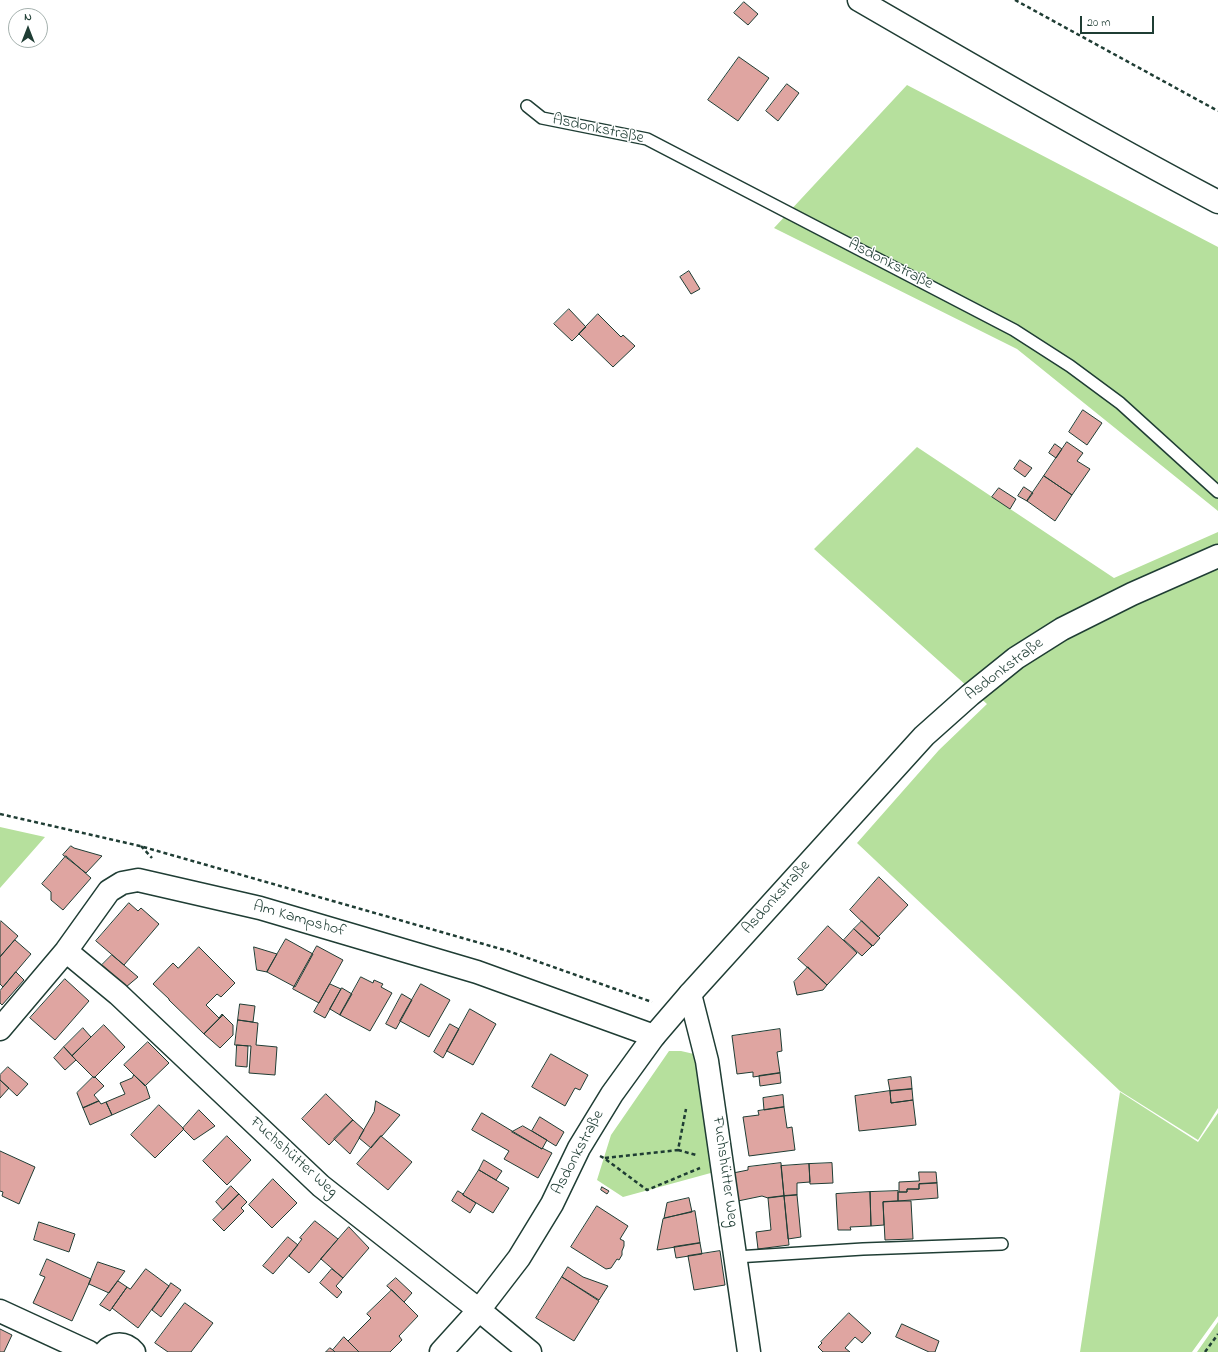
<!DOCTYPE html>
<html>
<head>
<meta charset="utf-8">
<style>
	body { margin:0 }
	#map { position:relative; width:1218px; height:1352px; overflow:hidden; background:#fff; font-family:"Indie Flower",sans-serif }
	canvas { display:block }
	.north { position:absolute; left:8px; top:8px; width:40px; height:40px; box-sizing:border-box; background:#fff; border:1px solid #a5b1ae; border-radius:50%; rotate:0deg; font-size:11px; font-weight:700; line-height:16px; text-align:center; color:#1f3d34 }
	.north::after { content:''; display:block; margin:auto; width:14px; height:18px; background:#1f3d34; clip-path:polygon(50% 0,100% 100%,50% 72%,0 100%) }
	.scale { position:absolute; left:1080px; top:16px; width:74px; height:18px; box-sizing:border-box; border:2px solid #1f3d34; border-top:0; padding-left:5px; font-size:12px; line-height:14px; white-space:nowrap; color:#1f3d34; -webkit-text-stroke:3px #fff; paint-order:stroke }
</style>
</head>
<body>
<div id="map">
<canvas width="1218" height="1352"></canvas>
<div class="north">N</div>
<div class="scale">20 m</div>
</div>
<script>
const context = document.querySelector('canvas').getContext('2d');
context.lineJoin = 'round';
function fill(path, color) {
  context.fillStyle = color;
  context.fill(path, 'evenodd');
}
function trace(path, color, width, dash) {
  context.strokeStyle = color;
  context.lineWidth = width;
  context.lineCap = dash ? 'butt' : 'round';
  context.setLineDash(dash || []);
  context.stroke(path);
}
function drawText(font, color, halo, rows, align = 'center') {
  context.font = font + ' "Indie Flower",sans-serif';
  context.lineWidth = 3;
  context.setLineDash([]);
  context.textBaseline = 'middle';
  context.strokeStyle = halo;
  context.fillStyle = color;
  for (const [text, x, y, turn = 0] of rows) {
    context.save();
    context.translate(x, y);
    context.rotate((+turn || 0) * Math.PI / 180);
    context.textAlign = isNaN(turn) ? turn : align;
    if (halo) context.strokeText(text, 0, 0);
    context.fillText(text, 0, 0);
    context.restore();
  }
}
fill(new Path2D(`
	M907,85L1218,247V511L1017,349L774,228Z
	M917,447L1114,578L1218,532V1108L1198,1140L1120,1091L857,843L939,750L987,704L814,549Z
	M0,827L45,837L0,888Z
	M669,1051H681L694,1054L718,1171L623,1197L597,1180L611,1135Z
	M1120,1092L1198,1142L1218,1113V1316L1192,1352H1080Z
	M1218,1322V1352H1197Z`), '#b6e09d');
const building = new Path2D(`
	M744,2L758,14L748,25L734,13Z
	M739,57L769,78L738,121L708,100Z
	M787,84L799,93L778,121L766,111Z
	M689,271L700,289L691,294L680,277Z
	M569,309L586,327L572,341L554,324Z
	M598,314L621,337L623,335L635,346L613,367L579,334Z
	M1083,410L1102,423L1087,445L1069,432Z
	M1067,442L1083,453L1077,461L1090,469L1072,495L1044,476Z
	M1055,444L1062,449L1056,458L1049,453Z
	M1020,460L1032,468L1025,477L1014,469Z
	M1044,476L1072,495L1055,521L1027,501Z
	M1024,487L1033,493L1027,501L1018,496Z
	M999,488L1016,499L1010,509L992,497Z
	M71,846L74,848L102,856L86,873L63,855Z
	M66,856L91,878L63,910L51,900V892L42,884Z
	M879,877L908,905L878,937L850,910Z
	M129,903L138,911L141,908L159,924L124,965L96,941Z
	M1,921L18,936L0,957V922Z
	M862,921L880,938L873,946L854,929Z
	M828,926L857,953L827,985L798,959Z
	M854,929L872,946L862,956L844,940Z
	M286,939L313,954L295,987L267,972Z
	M15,940L31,954L3,987L0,984V957Z
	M317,946L343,960L319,1003L293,989Z
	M199,947L235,983L221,997L217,994L206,1005L219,1018L222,1014L223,1015L204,1034L169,1000V999L153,984L173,963L178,968Z
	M254,947L277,954L267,972L257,970Z
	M112,955L138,977L126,987L102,965Z
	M808,967L827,985L823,990L797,995L794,982Z
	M16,972L24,980L2,1005L0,1003V991Z
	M361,977L373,983L374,980L383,984L381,987L392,993L370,1031L340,1015Z
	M65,979L89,1001L55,1040L30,1018Z
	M330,984L341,989L325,1018L314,1012Z
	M421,984L450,1000L429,1037L400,1021Z
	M342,988L352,994L340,1015L330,1009Z
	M402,994L412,1000L396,1029L386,1024Z
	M240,1004L255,1006L253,1022L238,1020Z
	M470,1009L496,1024L473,1065L447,1051Z
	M223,1015L233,1025V1035L220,1048L204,1034Z
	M238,1020L258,1023L256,1045L277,1047L275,1075L249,1073L251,1046L235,1045Z
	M450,1024L459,1029L443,1058L434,1052Z
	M104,1025L125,1047L94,1078L72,1056Z
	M83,1028L91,1037L72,1056L64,1047Z
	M780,1029L782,1051L777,1052L780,1073L753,1077V1072L737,1074L732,1036Z
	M148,1042L169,1063L145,1086L124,1065Z
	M237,1045L248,1046L247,1067L236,1066Z
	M64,1047L76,1060L65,1070L54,1058Z
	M551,1054L588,1075L580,1090L575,1088L565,1106L532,1087Z
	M8,1067L28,1084L17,1096L0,1080V1075Z
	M780,1073L781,1083L760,1086L759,1076Z
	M134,1075L146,1086L150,1098L112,1115L106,1102L125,1094L120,1083L132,1078Z
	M93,1077H95L104,1086L94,1095L99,1101L83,1108L77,1093Z
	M911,1077L912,1089L890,1091L888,1080Z
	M0,1080L9,1088L0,1098Z
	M912,1089L913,1100L891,1103L890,1091Z
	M890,1091L891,1103L913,1100L916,1125L859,1131L855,1096Z
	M326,1094L353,1120L329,1145L302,1119Z
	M783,1095L784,1107L764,1110L763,1098Z
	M99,1101L101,1104L106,1102L112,1115L90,1125L83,1108Z
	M376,1101L400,1115L382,1136H381L371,1148L359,1138L374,1112Z
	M159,1105L184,1129L155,1158L131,1135Z
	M784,1107L787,1128L792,1127L795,1150L749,1156L743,1117L759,1115L758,1111Z
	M199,1110L215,1126L194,1140L183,1129V1128Z
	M482,1113L542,1149V1148L552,1153L538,1178L504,1159L509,1151L472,1130Z
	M540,1117L564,1132L556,1146L532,1131Z
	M353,1120L364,1130L350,1154L334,1139Z
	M523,1126L547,1140L542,1149L512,1132Z
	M227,1136L251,1160L227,1185L203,1161Z
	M381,1136L412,1162L388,1190L357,1164Z
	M0,1151L35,1167L19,1204L2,1196L3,1192L0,1191Z
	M484,1160L502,1171L496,1180L479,1170Z
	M781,1163L784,1196L768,1198L762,1196L738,1201L733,1173L748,1170V1167Z
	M832,1163L833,1183L810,1184L809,1164Z
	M809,1164L810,1182L797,1183V1195L784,1196L781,1166Z
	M479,1170L509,1188L493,1213L463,1195Z
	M919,1172H936L937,1183L919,1184V1189H907V1192H899V1182L919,1181Z
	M273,1179L297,1203L272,1228L249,1205Z
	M937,1183L938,1198L898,1201V1192H907V1189H919V1184Z
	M231,1186L239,1194L223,1210L216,1202Z
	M602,1187L609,1191L607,1194L601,1190Z
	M458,1191L463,1194V1195L476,1203L470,1213L452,1201Z
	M898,1191V1201L883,1202L884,1225L871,1226L870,1192Z
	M870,1192L871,1226L850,1227L851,1230H838L836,1194Z
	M239,1194L247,1202L241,1208L244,1211L224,1231L213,1220Z
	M797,1195L801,1237L788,1239L784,1196Z
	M784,1196L789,1245L758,1249L756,1232L771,1230L768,1198Z
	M689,1198L692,1212L664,1218L667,1203Z
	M898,1201H911L913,1239L885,1240L883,1202Z
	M597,1206L628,1226L620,1239L624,1241V1246L622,1251V1255L619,1260L617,1259L611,1268L606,1269L571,1247Z
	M695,1211L700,1243L657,1250L663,1219Z
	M315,1221L338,1239L309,1273L289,1256L302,1239L300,1238Z
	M39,1222L75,1234L69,1252L34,1240Z
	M349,1227L369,1248L343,1278L321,1259Z
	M288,1237L298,1245L273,1274L263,1266Z
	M700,1243L702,1254L676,1258L674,1247Z
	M720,1251L725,1285L694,1290L688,1256Z
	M47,1259L91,1279L72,1321L33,1303L45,1277L40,1275Z
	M98,1262L125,1271L109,1293L89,1284Z
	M568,1267L583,1277L608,1286L599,1300L562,1277Z
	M146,1269L169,1286L138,1328L112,1308L127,1287L130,1289Z
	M332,1269L343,1278L336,1286L342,1292L337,1298L320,1283Z
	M562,1277L599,1301L574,1341L536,1318Z
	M396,1278L412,1293L404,1302L387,1286Z
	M118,1281L127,1287L110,1311L100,1305Z
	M171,1283L181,1290L161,1317L152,1310L169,1286Z
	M392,1290L418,1316L399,1336L402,1340L390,1352H359L348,1341L371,1318L367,1314Z
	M185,1303L213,1323L191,1352H168L155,1343Z
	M849,1313L871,1333L862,1343L855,1337L845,1348L850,1352H823L818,1347L822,1343L821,1342Z
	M902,1324L939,1341L935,1352H929L896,1337Z
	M0,1329L12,1335L4,1352H0Z
	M344,1337L359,1352H335L333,1350Z
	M330,1348L333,1350L335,1352H326Z`);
fill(building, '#dfa5a1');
trace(building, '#1f3d34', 1);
const service = new Path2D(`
	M527,106L542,118L647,139L1014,330L1070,366L1120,403L1218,492
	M736,1257L863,1249L1002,1244`);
const minor = new Path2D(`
	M66,951L118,994L321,1186L479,1310L530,1352
	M690,994L707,1061L749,1352
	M0,1029L66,951L109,891L122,883L138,880L260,908L477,972L654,1036
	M0,1311L89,1352
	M105,1352C114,1342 125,1342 134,1352`);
const tertiary = new Path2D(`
	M441,1352L479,1310L519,1258L552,1204L579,1148L612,1094L654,1036L690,994L924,736L970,695L1016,658L1062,629L1132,594L1218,556`);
const secondary = new Path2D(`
	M859,0C978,69 1097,138 1218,202`);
trace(service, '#1f3d34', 14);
trace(minor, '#1f3d34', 25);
trace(tertiary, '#1f3d34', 25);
trace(secondary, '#1f3d34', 25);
trace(new Path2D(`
	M1015,0L1218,111
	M0,814L140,846L508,951L652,1002
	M141,846L152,858
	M678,1150L696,1155
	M600,1156L604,1158L647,1190L700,1168
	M605,1158L678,1150L686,1109
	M1205,1352L1218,1334`), '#1f3d34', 2.5, [4, 3]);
trace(service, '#fff', 11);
trace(minor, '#fff', 22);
trace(tertiary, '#fff', 22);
trace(secondary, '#fff', 22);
drawText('16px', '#1f3d34', '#fff', [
	["Asdonkstraße",598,130,12],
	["Asdonkstraße",890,265,27],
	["Asdonkstraße",1005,670,-37],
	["Asdonkstraße",777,898,-48],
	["Am Kampshof",299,920,16],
	["Asdonkstraße",579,1153,-62],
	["Fuchshütter Weg",293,1158,42],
	["Fuchshütter Weg",724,1172,82]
]);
</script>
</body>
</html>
